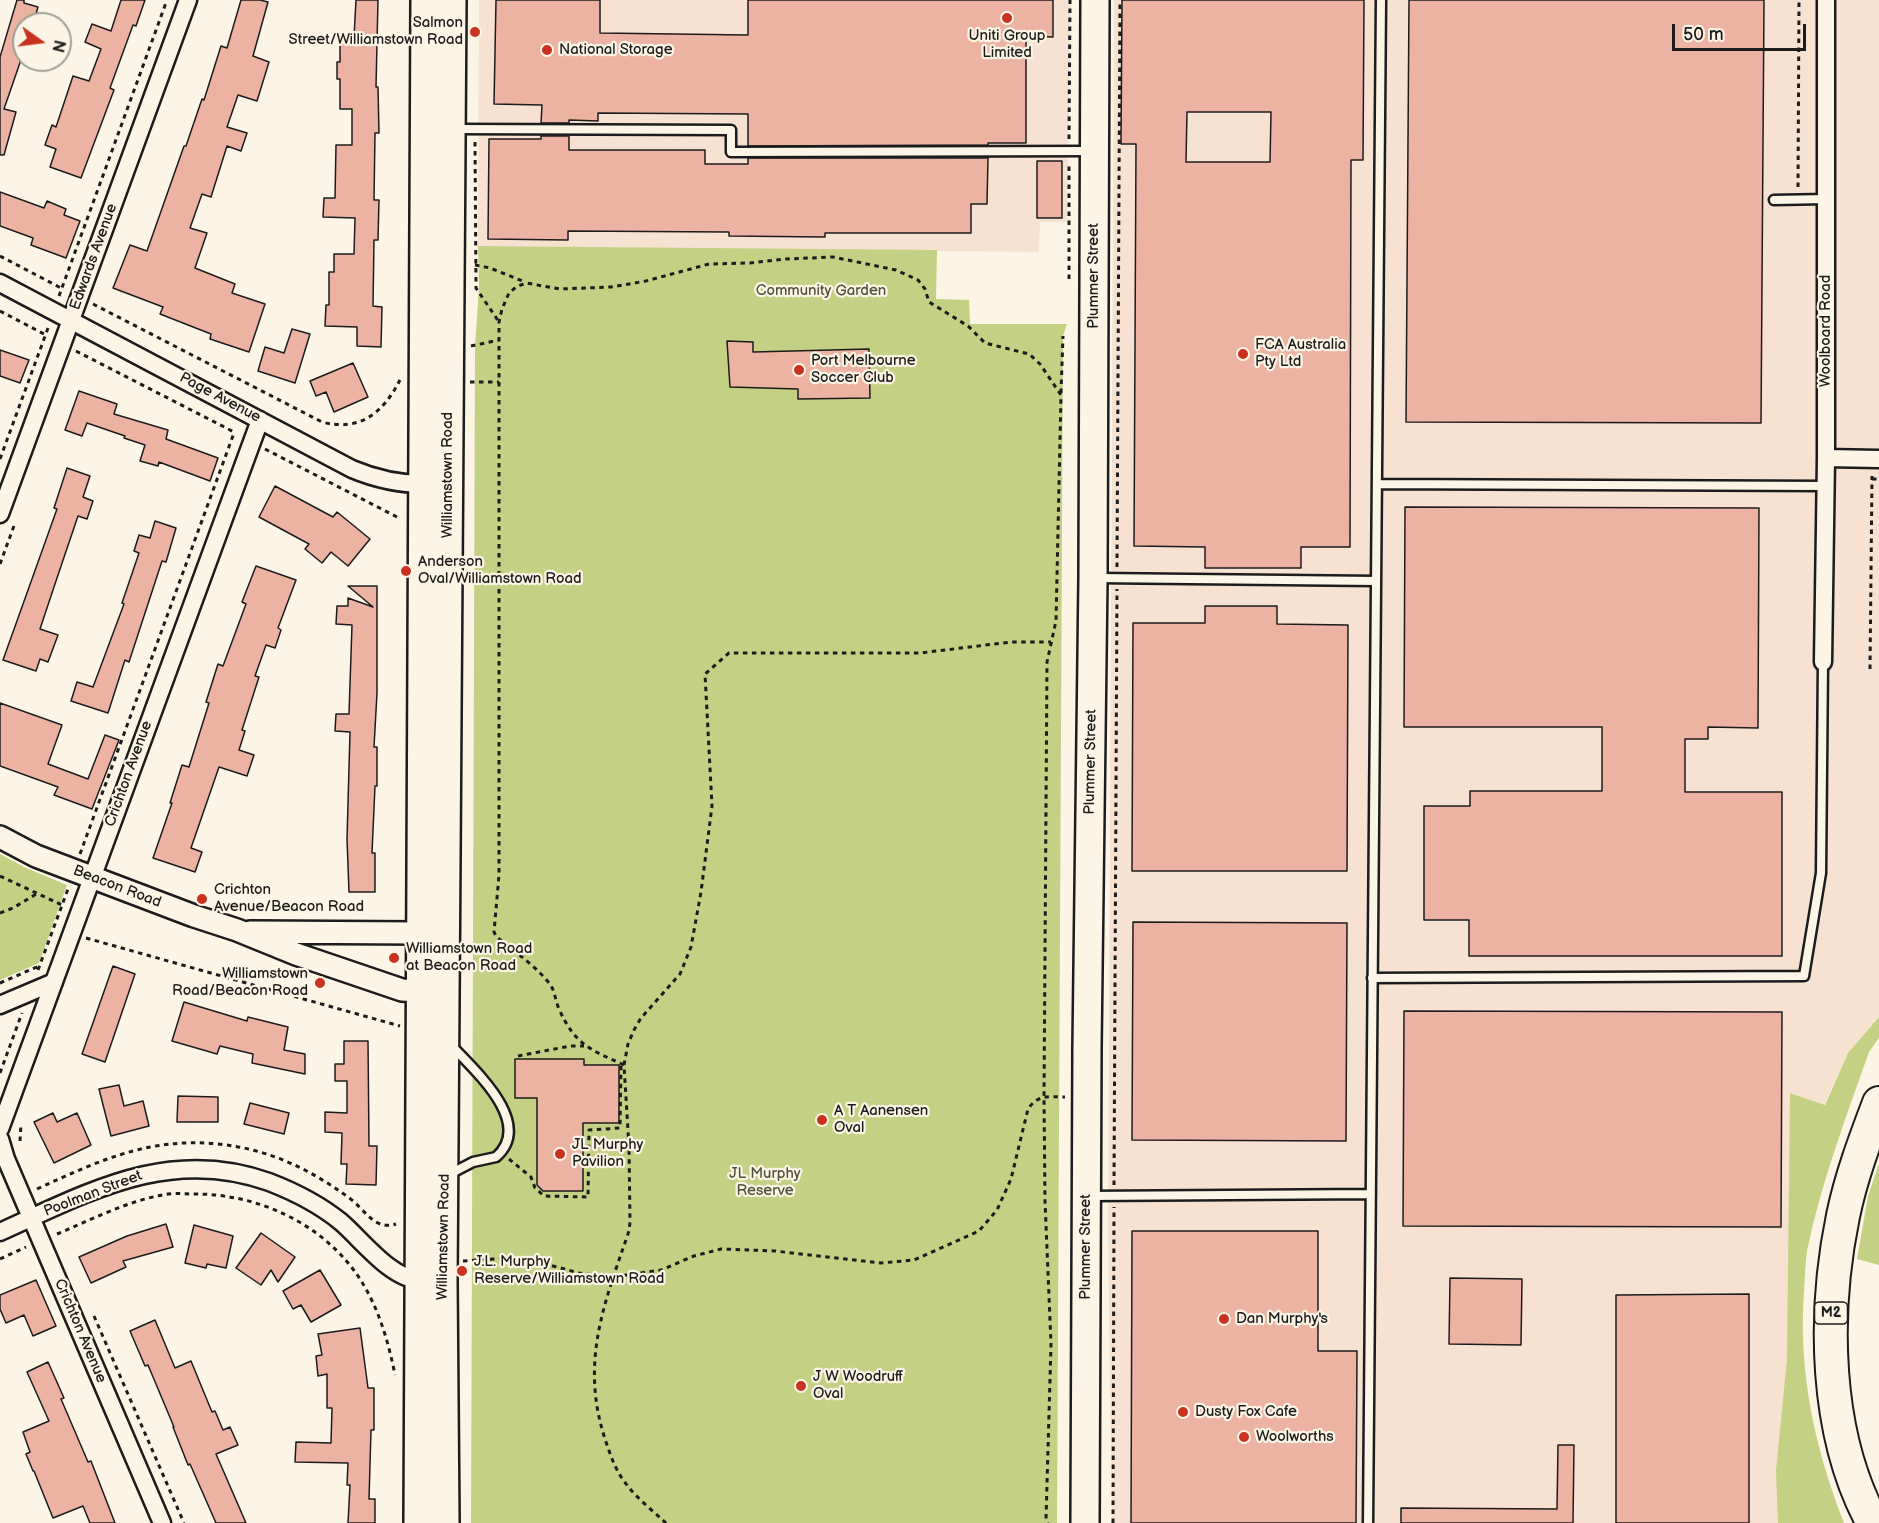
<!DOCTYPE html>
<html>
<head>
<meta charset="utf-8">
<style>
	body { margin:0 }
	#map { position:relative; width:1879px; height:1523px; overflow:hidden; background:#fcf5e5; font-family:"Balsamiq Sans",sans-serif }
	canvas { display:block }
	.north { position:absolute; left:12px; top:12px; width:60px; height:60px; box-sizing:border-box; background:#fcf5e5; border:2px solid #a29e95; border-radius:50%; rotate:104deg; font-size:16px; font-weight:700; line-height:24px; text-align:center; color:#1c1c1c }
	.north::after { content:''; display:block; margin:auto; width:21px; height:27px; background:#c8321e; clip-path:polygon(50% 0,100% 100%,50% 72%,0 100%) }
	.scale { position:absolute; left:1672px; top:24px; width:134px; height:27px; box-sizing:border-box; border:3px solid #1c1c1c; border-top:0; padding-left:8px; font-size:18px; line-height:21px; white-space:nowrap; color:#1c1c1c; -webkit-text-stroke:4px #fcf5e5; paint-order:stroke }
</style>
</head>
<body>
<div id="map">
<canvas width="1879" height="1523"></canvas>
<div class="north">N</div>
<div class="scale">50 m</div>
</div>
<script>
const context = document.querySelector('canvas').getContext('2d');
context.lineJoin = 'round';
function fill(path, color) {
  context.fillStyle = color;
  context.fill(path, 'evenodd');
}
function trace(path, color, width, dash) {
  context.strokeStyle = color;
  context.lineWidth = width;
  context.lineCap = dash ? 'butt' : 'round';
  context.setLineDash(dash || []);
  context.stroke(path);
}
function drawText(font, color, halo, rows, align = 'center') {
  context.font = font + ' "Balsamiq Sans",sans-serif';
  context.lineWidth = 4.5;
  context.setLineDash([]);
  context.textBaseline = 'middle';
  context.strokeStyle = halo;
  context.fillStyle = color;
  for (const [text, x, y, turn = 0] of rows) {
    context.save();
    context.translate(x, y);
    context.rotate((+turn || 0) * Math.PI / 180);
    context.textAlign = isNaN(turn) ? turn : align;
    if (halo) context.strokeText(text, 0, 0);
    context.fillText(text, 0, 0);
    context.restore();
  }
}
fill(new Path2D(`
	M479,0H1071L1067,222H1040L1039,252L478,246Z
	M1114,0H1879V1017L1848,1053L1824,1105L1791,1093L1792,1523H1112L1108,1235Z`), '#f7e1d1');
fill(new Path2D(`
	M478,246L937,250L936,299L969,300L970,324H1067L1063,336L1057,1523H471L475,346L479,288Z
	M0,854L26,868L67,885L39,963L0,980Z
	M1879,1017V1038L1869,1052C1846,1117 1821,1183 1807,1251C1805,1265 1805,1279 1804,1292C1798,1372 1815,1449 1844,1523H1778L1776,1471L1787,1359L1790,1093L1825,1105L1848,1053Z
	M1879,1163V1265L1857,1259L1868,1196Z`), '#c4d084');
const building = new Path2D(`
	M17,0H24V3L38,7L33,24H24V51L4,109L16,112L4,155H0V57Z
	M121,0H145L136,26L133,25L110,88L114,90L81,178L50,167L56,149L45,145L52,125L56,127L73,76L89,81L101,49L85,42L92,24L111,31Z
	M241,0H260L268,2L253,56L269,62L257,101L238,95L227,127L247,133L241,151L227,146L211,197L202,194L190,228L207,233L195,268L235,284L232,293L265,304L249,352L210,339L211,334L160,314L163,307L113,288L130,245L147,251L184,146H186L202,99L204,100L221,46L227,48Z
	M356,0H378L376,87H378L379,133H375L374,200H379L378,240H374L373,306L382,307L381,347L357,346V327L325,326L326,305H329V272H334V254H354L355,218L323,217L324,198H335L336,145H352V109H340V79H337V62H340V37H354Z
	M496,0H600V33L748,35V0H1053V37L1026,36V143H988V145L748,146V114L598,113V121L569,120V123H541L542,105L494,104Z
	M1122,0H1364L1363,160H1351L1350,547H1301V568H1205V547L1134,546L1136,144H1121ZM1187,112H1271L1270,162H1186Z
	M1409,0H1764L1761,423L1406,422Z
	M541,136H569V150H705V164H748V158H988L987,204H971V233H825V237L729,236V232L568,231V240L488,239L489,139H541Z
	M1037,161H1062V218H1037Z
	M0,192L44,208L47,201L66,209L64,215L80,221L66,258L31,245L33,238L0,226Z
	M292,329L310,334L295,383L258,371L265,347L284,353Z
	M727,341L753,342V352L869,349L870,398L798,399V389L730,387Z
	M0,350L29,360L20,383L0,376Z
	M353,363L368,397L334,412L326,392L316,396L310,381Z
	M79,391L117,404L114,414L168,430L166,439L218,458L210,481L159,462L158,466L140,461L145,445L124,438L125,436L87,423L82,436L65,430Z
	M67,468L90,476L83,497L93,501L87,519L78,516L57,578L40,629L58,635L48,662L40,659L36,671L3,660L57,509L54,508Z
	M275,486L333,517L337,512L370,539L348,566L331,552L322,563L305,549L309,544L259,517Z
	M1405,507L1759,508L1758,728L1708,727V739H1685V792H1782V956H1469V920H1424V806H1470V791H1602V727H1404Z
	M155,521L176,528L166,562L162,561L129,662L125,660L108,713L71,701L77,682L93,687L124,604L122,603L139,553L134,551L139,535L150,538Z
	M256,566L296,580L278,628L281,630L275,648L266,645L255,676L259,677L242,730L245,731L239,750L254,755L247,776L219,767L191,848L202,852L195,872L153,858L172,803H170L182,765L189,767L209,703L206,702L218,664L223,666L246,604L242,602Z
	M348,586H377V693L374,747H377V786H375L372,853H375V892H349L347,839L350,732L335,731L336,714H349L352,625L336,624L337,606H348V598L373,607Z
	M1205,606H1277V624L1348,625L1347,871H1132L1133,623H1205Z
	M0,703L62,725L48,764L88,779L105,735L119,740L92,809L54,795L58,787L0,766Z
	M1133,922L1347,923L1346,1141L1132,1140Z
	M113,966L135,974L105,1062L82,1054Z
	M184,1002L247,1021L248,1017L288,1027L284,1050L305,1054V1074L252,1063L253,1054L220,1046L217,1054L172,1041Z
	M1404,1011L1782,1012L1781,1227L1403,1226Z
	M344,1041H368L369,1146H377L376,1185L346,1184L347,1164H341L342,1133L325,1132V1112L347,1113V1081H335V1064H344Z
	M515,1059H584V1065H619V1123H583V1191H543L537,1185V1098H515Z
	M119,1085L124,1106L143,1101L149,1126L111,1136L99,1089Z
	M178,1096L218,1097V1122H177Z
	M250,1103L289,1113L284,1134L244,1124Z
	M53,1113L57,1122L77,1113L91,1145L54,1163L34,1122Z
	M166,1224L173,1247L123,1261L126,1267L91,1283L79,1257L127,1236Z
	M194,1225L233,1236L226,1268L207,1264L206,1268L185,1263Z
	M1132,1231H1318V1351H1357L1356,1523H1131Z
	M261,1233L295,1257L278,1282L271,1270L261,1285L236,1268Z
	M320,1270L341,1305L311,1322L301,1305L293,1309L283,1291Z
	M1450,1278L1522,1279L1521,1345L1449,1344Z
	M36,1280L56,1326L33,1336L24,1315L6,1323L0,1309V1295Z
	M1749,1294V1523H1616V1295Z
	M155,1320L175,1368L191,1361L212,1412L215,1411L223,1430L230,1427L238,1445L216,1454L246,1523H216L190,1464L188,1465L173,1427H174L148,1365L145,1366L130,1331Z
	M360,1328L368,1388H374V1430H371L369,1499H375V1523H348L350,1485H347L348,1463L295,1462L296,1442L331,1443L332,1408H327V1374L318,1376L316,1356L322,1355L318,1334Z
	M48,1362L64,1398L61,1399L88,1462L91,1461L115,1523H90L83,1506L53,1518L34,1471H33L26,1454L30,1452L23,1432L49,1421L27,1372Z
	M1558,1445H1574L1573,1523H1401V1508L1557,1509Z`);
fill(building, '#ecb3a3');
trace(building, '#1c1c1c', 1.5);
const service = new Path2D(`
	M455,129L731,130V152L1092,151
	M1774,200L1826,199
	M1377,484L1825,486
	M1097,578L1376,581
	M1372,978L1804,976L1821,873L1823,662
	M448,1175L473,1162L496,1157C535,1123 474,1070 451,1045
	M1089,1196L1371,1194
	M1368,1523L1381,0`);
const minor = new Path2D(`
	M0,283L352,469C378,480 402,485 431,484
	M1826,458L1879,459
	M0,514L188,0
	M1823,662L1826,458V0
	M0,1005L54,982
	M0,1129L260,420
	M0,1139L6,1159L162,1523
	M0,1232C89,1192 170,1146 269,1182C295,1192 319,1204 341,1222C362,1240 391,1279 420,1280`);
const tertiary = new Path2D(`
	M0,837L36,856L194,916L237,930L296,954L402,990L420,991
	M250,932L420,933`);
const primary = new Path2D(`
	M418,1523L425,0
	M445,1523L443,1280L452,0
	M1085,1523L1087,1047L1093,578L1095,0`);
const motorway = new Path2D(`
	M1873,1523C1824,1434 1823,1313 1843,1216C1851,1177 1865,1140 1879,1103`);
trace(service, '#1c1c1c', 13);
trace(minor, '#1c1c1c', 21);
trace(tertiary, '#1c1c1c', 26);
trace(primary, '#1c1c1c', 32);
trace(motorway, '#1c1c1c', 36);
trace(new Path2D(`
	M1069,139L1070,0
	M475,142L476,288L499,322
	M1798,187L1799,0
	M0,256L63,289
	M475,265L490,268L525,282
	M1069,279V164
	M59,296L167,0
	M93,304L322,422C360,432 383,413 400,380
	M0,311L46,335
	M471,346L499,340
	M76,351L236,433
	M470,382H499
	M1061,393L1063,336
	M265,449L399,518
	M0,459L48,328
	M1872,479H1879
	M0,564L15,523
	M1117,567L1120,0
	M1870,669L1872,476
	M80,854L234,433
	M0,876L62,905
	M0,913L13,908L38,893
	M86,938L400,1026
	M38,970L68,889
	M0,983L39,966
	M518,1056L570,1046H584
	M624,1065L628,1044L634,1030L641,1018L680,974L691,947L701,892L712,806L705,674L729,653H920L1011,642H1051
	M0,1073L22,1013
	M20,1141L21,1124
	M509,1159L531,1177L535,1188L544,1196L588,1197L589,1130L620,1128L621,1064
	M1114,1185L1117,589
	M37,1189C98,1161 149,1137 218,1144C268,1149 308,1168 348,1197C365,1209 374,1231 396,1224
	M57,1234C93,1219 129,1200 168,1194C177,1193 186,1194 195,1194C263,1194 332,1228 366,1289C381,1316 389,1345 395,1375
	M0,1259L26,1247
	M463,1261L508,1258L531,1260L579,1273L613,1277L661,1270L694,1256L721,1249L775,1251L881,1263L914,1260L979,1231L997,1210L1011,1179L1028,1109C1038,1094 1049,1097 1065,1097
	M94,1316L184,1523
	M666,1523C652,1510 635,1497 624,1481C615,1469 610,1454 605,1439C580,1362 604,1304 629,1231L630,1222L629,1147L624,1065C591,1050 575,1045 559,1009C555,1000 555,990 549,983C534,964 513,951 496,936L494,932L499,875V322L502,309L509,293L516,287L526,283L560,289L611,287L646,281L709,264L750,263L786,259L833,257L896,270L918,280L925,289L929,302L968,326L985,343L1029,354L1040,364L1061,395L1056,621L1047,662L1044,1097L1045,1201L1051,1344L1046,1519L1048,1523
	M1113,1523L1114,1207`), '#1c1c1c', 3, [4.5, 4.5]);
trace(service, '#fcf5e5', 8);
trace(minor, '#fcf5e5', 16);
trace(tertiary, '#fcf5e5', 21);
trace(primary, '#fcf5e5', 27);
trace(motorway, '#fcf5e5', 32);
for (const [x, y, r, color] of [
	[1007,18,6,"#c8321e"],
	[475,32,6,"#c8321e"],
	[547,50,6,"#c8321e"],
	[1243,354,6,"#c8321e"],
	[799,370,6,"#c8321e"],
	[406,571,6,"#c8321e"],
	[202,899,6,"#c8321e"],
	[394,958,6,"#c8321e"],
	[320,983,6,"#c8321e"],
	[822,1120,6,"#c8321e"],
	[560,1154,6,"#c8321e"],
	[462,1271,6,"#c8321e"],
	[1224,1319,6,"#c8321e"],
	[801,1386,6,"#c8321e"],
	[1183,1412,6,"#c8321e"],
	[1244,1437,6,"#c8321e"]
]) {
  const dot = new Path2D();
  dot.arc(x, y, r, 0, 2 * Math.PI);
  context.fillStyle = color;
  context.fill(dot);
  trace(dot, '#fcf5e5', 2);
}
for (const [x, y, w] of [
	[1831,1313,33]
]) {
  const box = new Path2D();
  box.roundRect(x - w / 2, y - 11, w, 22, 4.5);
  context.fillStyle = '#fcf5e5';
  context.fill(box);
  trace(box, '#1c1c1c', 1.5);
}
drawText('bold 14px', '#1c1c1c', null, [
	["M2",1831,1313]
]);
drawText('15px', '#1c1c1c', '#fcf5e5', [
	["Salmon",463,23,"right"],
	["Street/Williamstown Road",463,40,"right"],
	["Uniti Group",1007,36,"center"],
	["Limited",1007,53,"center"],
	["National Storage",559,50],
	["FCA Australia",1255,345],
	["Pty Ltd",1255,362],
	["Port Melbourne",811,361],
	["Soccer Club",811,378],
	["Anderson",418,562],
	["Oval/Williamstown Road",418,579],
	["Crichton",214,890],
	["Avenue/Beacon Road",214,907],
	["Williamstown Road",406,949],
	["at Beacon Road",406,966],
	["Williamstown",308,974,"right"],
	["Road/Beacon Road",308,991,"right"],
	["A T Aanensen",834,1111],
	["Oval",834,1128],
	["JL Murphy",572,1145],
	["Pavilion",572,1162],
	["J.L. Murphy",474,1262],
	["Reserve/Williamstown Road",474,1279],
	["Dan Murphy's",1236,1319],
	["J W Woodruff",813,1377],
	["Oval",813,1394],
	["Dusty Fox Cafe",1195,1412],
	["Woolworths",1256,1437]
], 'left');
drawText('15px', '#1c1c1c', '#fcf5e5', [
	["Edwards Avenue",94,257,-70],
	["Plummer Street",1094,276,-90],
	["Woolboard Road",1826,331,-90],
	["Page Avenue",220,398,28],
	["Williamstown Road",448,475,-90],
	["Plummer Street",1091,762,-89],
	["Crichton Avenue",129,774,-70],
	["Beacon Road",117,887,21],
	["Poolman Street",93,1194,-21],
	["Williamstown Road",444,1237,-89],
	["Plummer Street",1086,1247,-90],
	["Crichton Avenue",80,1331,67]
]);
drawText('15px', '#4e523b', '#fcf5e5', [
	["Community Garden",821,291],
	["JL Murphy",765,1174],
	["Reserve",765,1191]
]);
</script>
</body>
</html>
